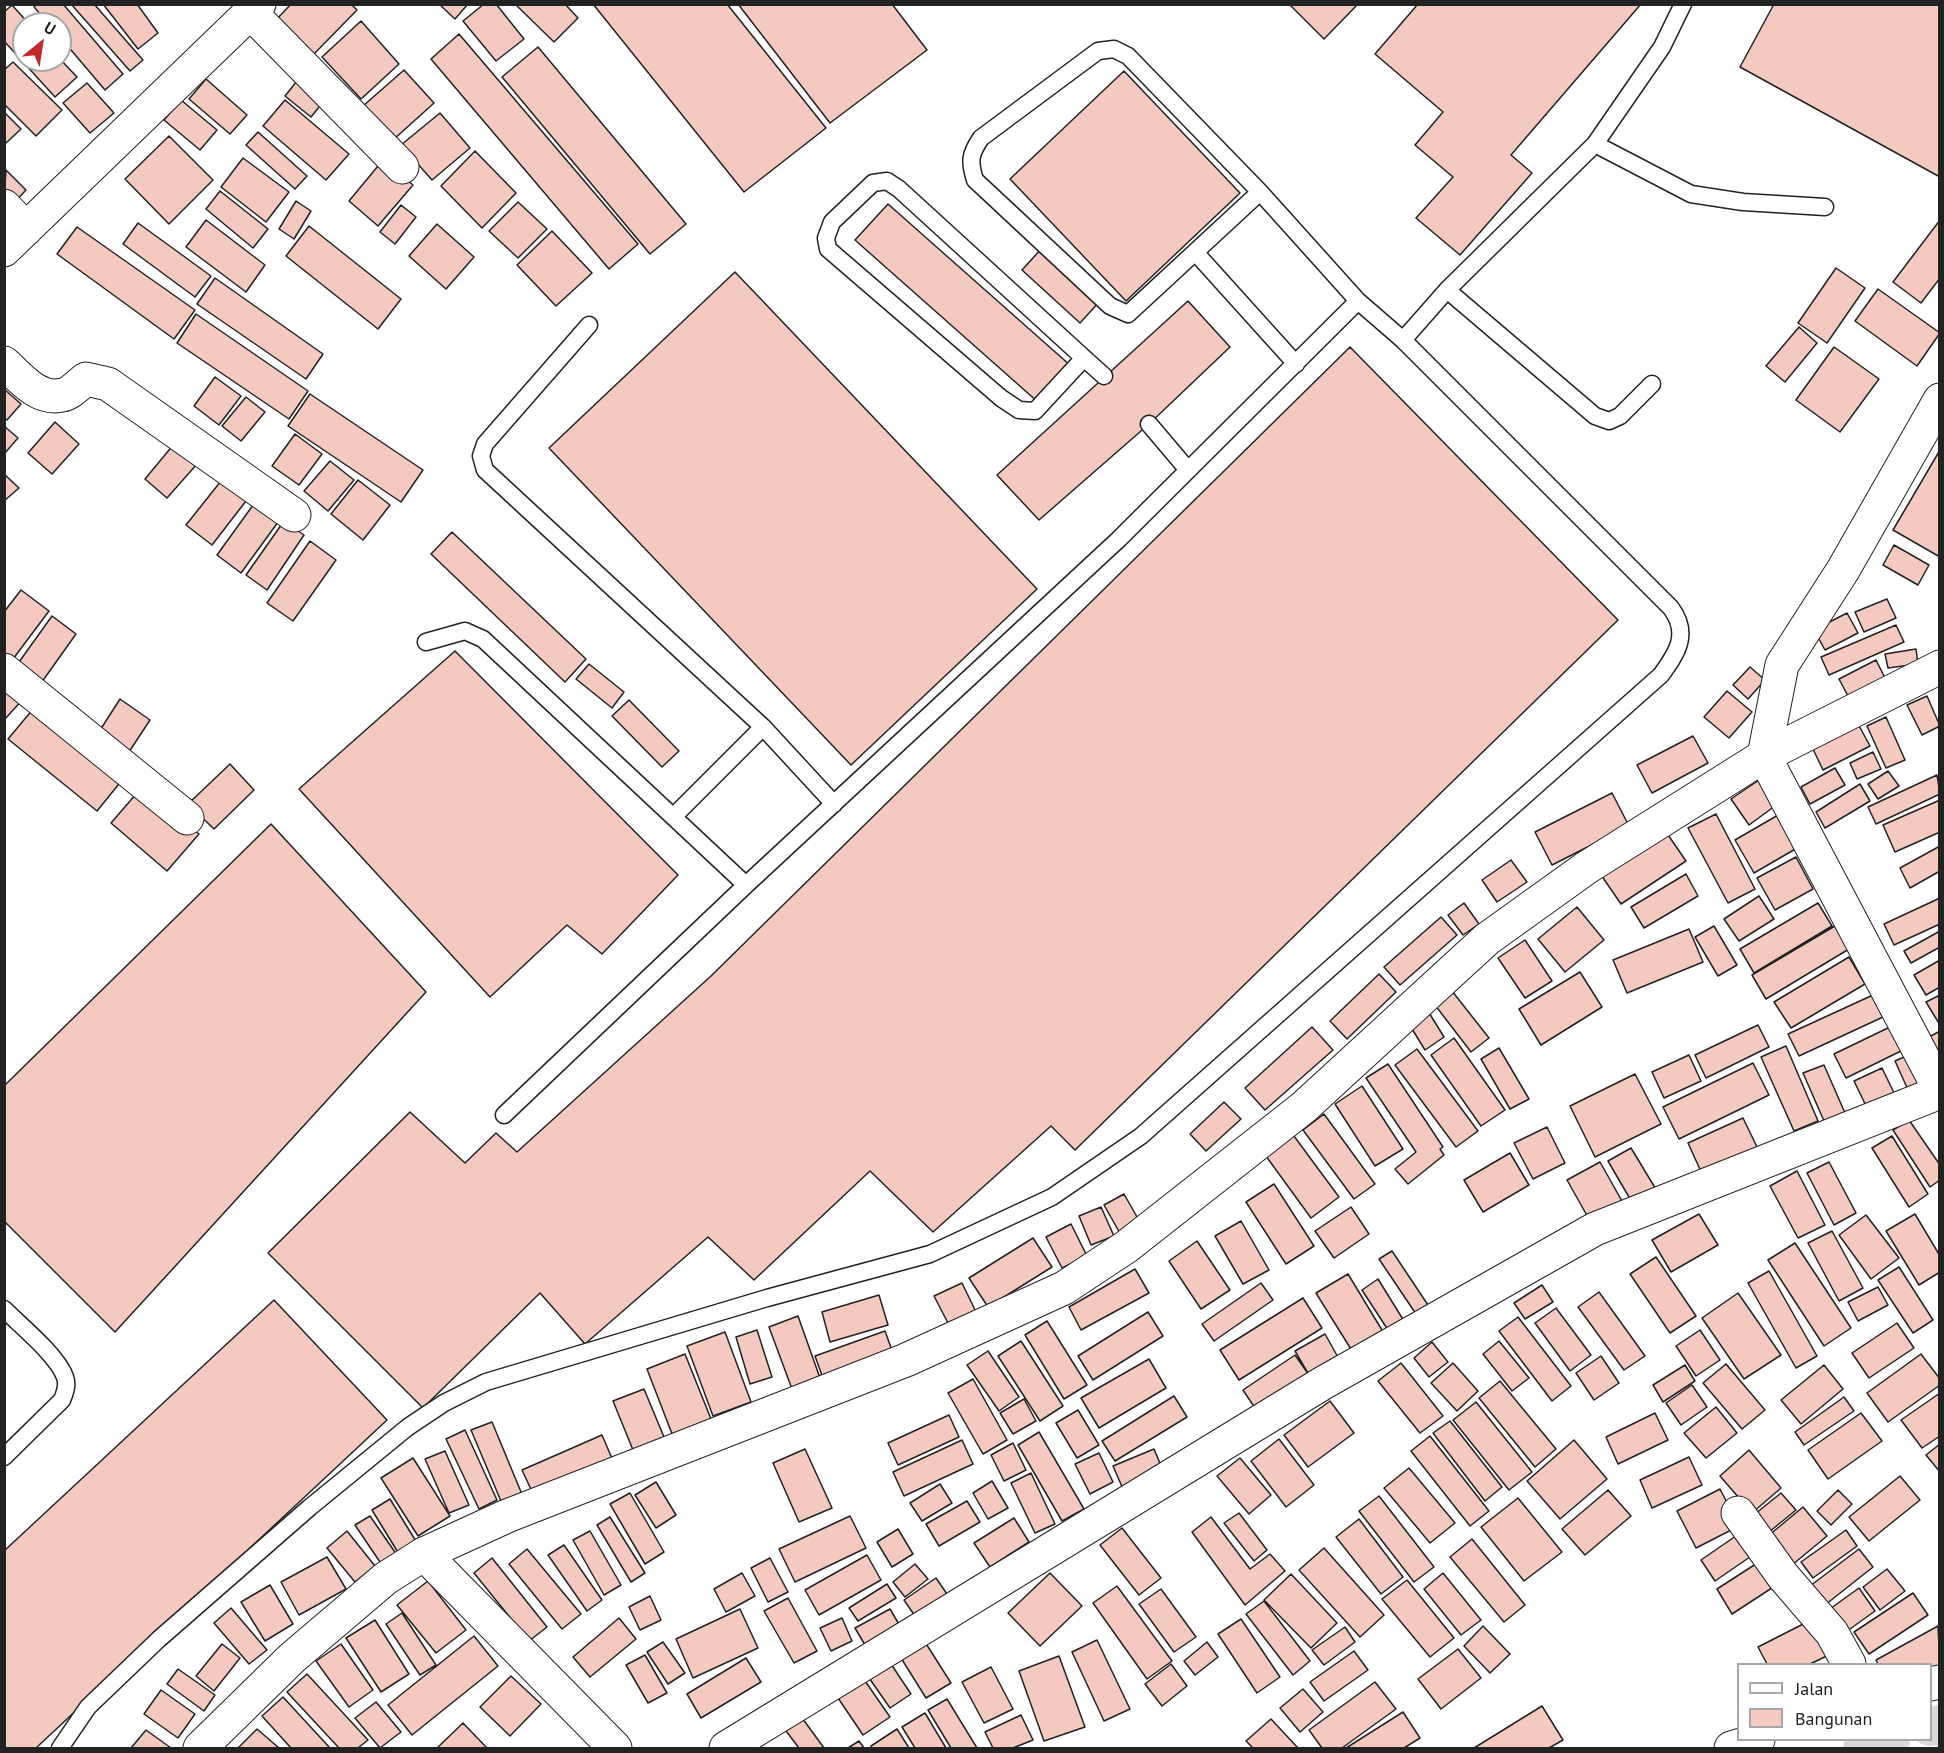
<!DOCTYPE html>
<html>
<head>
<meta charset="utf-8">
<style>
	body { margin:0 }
	#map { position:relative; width:1944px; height:1753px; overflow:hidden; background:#fff; font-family:"PT Sans",sans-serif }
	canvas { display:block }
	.frame { position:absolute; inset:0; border:6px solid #222; pointer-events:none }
	.legend { position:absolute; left:1737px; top:1663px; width:195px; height:78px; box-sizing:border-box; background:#fff; border:2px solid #a7a7a7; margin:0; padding:8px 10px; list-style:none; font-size:18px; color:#222 }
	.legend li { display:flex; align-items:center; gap:12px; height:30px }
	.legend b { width:30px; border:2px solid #a7a7a7 }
	.north { position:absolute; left:12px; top:12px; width:60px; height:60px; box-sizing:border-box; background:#fff; border:2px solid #a7a7a7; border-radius:50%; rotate:30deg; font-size:16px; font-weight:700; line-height:24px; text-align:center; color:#222 }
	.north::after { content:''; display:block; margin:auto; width:21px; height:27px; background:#c62828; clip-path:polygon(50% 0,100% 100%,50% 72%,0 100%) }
</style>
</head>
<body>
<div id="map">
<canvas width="1944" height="1753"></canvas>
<div class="frame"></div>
<ul class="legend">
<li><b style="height:8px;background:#fff"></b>Jalan</li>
<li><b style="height:16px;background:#f3c9c0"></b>Bangunan</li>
</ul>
<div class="north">U</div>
</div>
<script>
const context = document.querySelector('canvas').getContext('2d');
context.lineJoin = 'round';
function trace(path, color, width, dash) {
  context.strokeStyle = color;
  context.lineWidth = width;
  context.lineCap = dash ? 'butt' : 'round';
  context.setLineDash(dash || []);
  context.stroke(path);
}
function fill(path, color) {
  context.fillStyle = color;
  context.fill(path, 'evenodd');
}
trace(new Path2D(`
	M1930,1727L1940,1724
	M1862,1748L1891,1740`), '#d9d9d9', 38);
const building = new Path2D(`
	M37,4H63L123,74L105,90L60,37V24H49L34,7Z
	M71,4H94L143,60L130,71Z
	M103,4H137L158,33L138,49Z
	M291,4H351L357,10L311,57L275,21Z
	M439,4H468L455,19Z
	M484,4H496L524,39L496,61L463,21Z
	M515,4H565L578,18L554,42Z
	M593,4H727L826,128L744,192Z
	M738,4H892L927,50L830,123Z
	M1289,4H1358L1324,39Z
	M1418,4H1641L1511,155L1532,173L1460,255L1416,218L1453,177L1415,145L1443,112L1375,54Z
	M1774,4H1940V177L1740,67Z
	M12,5L29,24H24V60L60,59L77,77L55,97L4,41V12Z
	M361,21L399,64L361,99L322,57Z
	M459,34L638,244L609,269L431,59Z
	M538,47L686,224L650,254L502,77Z
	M13,62L62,110L36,136L4,104V70Z
	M404,70L434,103L393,140L363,106Z
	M1124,71L1240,193L1126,301L1010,179Z
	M206,79L247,115L230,134L189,99Z
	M297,81L323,102L311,117L285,96Z
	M87,83L114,113L90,133L63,103Z
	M181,100L217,130L200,150L164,120Z
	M285,100L349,154L326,180L263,126Z
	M4,112L21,129L6,143L4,142Z
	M440,113L470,148L432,180L401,145Z
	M258,132L307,176L295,189L246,145Z
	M169,136L213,180L169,224L125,179Z
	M475,151L516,193L482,228L441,186Z
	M243,158L289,192L266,222L221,187Z
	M383,160L413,185L378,226L349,201Z
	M6,170L26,190L12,205L4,198Z
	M220,191L268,229L253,248L206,209Z
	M296,201L311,211L294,239L279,229Z
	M518,202L547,229L518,258L489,231Z
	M888,204L1071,366L1039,403L855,240Z
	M401,205L416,217L395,244L380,232Z
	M206,220L265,265L246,292L186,247Z
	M1940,220V278L1921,303L1893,282Z
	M138,223L211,276L195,297L123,244Z
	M437,224L474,257L446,289L409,256Z
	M309,226L401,299L378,329L286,256Z
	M77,227L195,310L174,339L57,254Z
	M552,231L592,273L556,306L517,265Z
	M1041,249L1100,301L1080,323L1022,270Z
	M1836,268L1865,288L1827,343L1798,323Z
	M735,272L1037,589L851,765L549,448Z
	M215,278L323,354L306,379L197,304Z
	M1878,289L1940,333L1917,366L1855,321Z
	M1188,301L1230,347L1149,424L1039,520L997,475Z
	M196,314L308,391L289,419L177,343Z
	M1799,327L1817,343L1785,382L1766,366Z
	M1350,347L1618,620L1075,1150L1051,1126L933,1232L870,1171L754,1280L708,1237L585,1344L540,1293L423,1408L268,1253L410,1112L465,1163L496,1133L517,1152L711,976Z
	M1834,347L1879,379L1840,432L1796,400Z
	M215,377L241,396L219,425L194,406Z
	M4,389L21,404L7,420L4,418Z
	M310,394L423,470L401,502L288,426Z
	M246,397L265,412L241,441L222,426Z
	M55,422L79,444L52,474L28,453Z
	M4,426L18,438L4,454Z
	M295,434L322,454L299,485L272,466Z
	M174,444L197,464L167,498L145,479Z
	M1940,450V557L1893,530Z
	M330,461L354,480L328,511L304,491Z
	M4,474L19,488L4,501Z
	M358,480L390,505L363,540L331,514Z
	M221,481L246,501L212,545L186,525Z
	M256,501L281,518L241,573L217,555Z
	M284,521L304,535L267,590L246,575Z
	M452,532L586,659L565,682L431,554Z
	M310,541L336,560L293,621L267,603Z
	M1894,545L1929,565L1918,585L1883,565Z
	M21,590L49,611L10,663L4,659V612Z
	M1887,599L1896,618L1864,632L1855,612Z
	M1847,613L1858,633L1825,650L1814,630Z
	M52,616L76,634L39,686L14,669Z
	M1896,625L1904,642L1829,675L1821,657Z
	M1916,649L1918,664L1888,668L1885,654Z
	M455,651L678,875L602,954L567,925L490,997L299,789Z
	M1876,660L1885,678L1848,696L1839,679Z
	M589,664L624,692L612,708L576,679Z
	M1750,667L1765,680L1748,699L1733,685Z
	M4,679L25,697L4,720Z
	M1727,691L1752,712L1729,738L1704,717Z
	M1927,696L1940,726L1922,735L1907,705Z
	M120,699L150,720L125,758L95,738Z
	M629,700L679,751L662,767L612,716Z
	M39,702L127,774L97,811L8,739Z
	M1886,717L1905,760L1886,768L1867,726Z
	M1857,722L1870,746L1823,770L1811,745Z
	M1693,736L1708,763L1652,793L1637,765Z
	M1873,752L1881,769L1857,779L1850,763Z
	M230,764L254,790L214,829L188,804Z
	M1835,768L1845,785L1810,804L1801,787Z
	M1888,771L1899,786L1878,799L1868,784Z
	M1937,775L1940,794L1876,824L1868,807Z
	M1762,778L1779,803L1749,825L1731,799Z
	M1860,784L1870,801L1825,828L1816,812Z
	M143,786L199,834L167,871L111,823Z
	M1612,793L1629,826L1552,865L1535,832Z
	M1940,800V832L1895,852L1883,825Z
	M1785,811L1804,844L1754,873L1735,840Z
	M1716,814L1755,889L1728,903L1688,828Z
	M271,824L426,992L115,1332L4,1221V1086Z
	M1664,829L1686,861L1621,904L1599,872Z
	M1940,846V871L1910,888L1900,868Z
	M1796,857L1813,889L1775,910L1757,878Z
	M1511,860L1527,882L1497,902L1482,880Z
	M1686,874L1698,896L1644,928L1631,907Z
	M1759,896L1774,919L1739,941L1724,919Z
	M1940,898V924L1894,945L1884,924Z
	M1464,903L1479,924L1463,935L1448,915Z
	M1818,903L1832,926L1754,973L1740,949Z
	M1577,907L1604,940L1565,972L1538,939Z
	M1441,917L1457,935L1400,985L1384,967Z
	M1840,923L1854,946L1766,999L1752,975Z
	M1714,926L1737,965L1718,976L1695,937Z
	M1689,929L1703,962L1627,993L1613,960Z
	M1940,931V947L1911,963L1904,951Z
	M1525,940L1552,981L1525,998L1498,958Z
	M1849,957L1865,984L1791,1028L1774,1002Z
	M1940,960V987L1926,995L1914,975Z
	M1580,972L1602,1007L1541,1045L1519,1009Z
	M1379,974L1396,992L1347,1039L1330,1021Z
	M1452,991L1489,1038L1471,1052L1435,1005Z
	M1873,995L1883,1017L1799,1056L1788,1034Z
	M1940,995V1025L1926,1002Z
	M1428,1011L1444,1037L1425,1050L1409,1024Z
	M1758,1025L1769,1047L1706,1078L1695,1055Z
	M1892,1026L1903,1050L1846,1078L1834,1054Z
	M1312,1027L1333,1050L1265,1110L1245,1088Z
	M1940,1031V1057L1929,1037Z
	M1454,1038L1505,1110L1481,1126L1431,1055Z
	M1786,1046L1818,1121L1794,1131L1761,1057Z
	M1499,1048L1529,1099L1510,1109L1481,1059Z
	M1417,1049L1478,1131L1456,1147L1395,1065Z
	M1911,1054L1925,1085L1909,1092L1895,1061Z
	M1689,1055L1701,1081L1664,1098L1652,1072Z
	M1753,1063L1769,1095L1679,1139L1663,1107Z
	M1388,1064L1443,1147L1440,1149L1444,1155L1408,1184L1395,1169L1416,1152L1366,1078Z
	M1824,1065L1845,1113L1824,1121L1803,1073Z
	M1882,1068L1896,1097L1868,1110L1854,1081Z
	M1635,1074L1661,1124L1595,1157L1570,1106Z
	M1362,1086L1403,1149L1375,1166L1335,1104Z
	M1224,1102L1241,1119L1206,1151L1190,1134Z
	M1324,1114L1375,1184L1354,1199L1303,1130Z
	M1743,1118L1759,1151L1703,1176L1688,1143Z
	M1909,1120L1940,1165V1180L1930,1187L1893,1130Z
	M1547,1127L1565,1163L1533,1179L1514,1143Z
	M1291,1132L1339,1197L1311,1218L1263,1152Z
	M1892,1136L1928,1194L1909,1207L1872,1148Z
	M1631,1148L1657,1191L1633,1204L1608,1161Z
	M1510,1153L1529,1185L1483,1212L1464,1180Z
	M1600,1162L1627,1210L1594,1228L1567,1180Z
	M1829,1162L1856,1213L1834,1225L1807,1173Z
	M1797,1171L1825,1225L1798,1238L1770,1186Z
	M1274,1184L1314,1246L1286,1264L1246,1202Z
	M1124,1194L1141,1224L1121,1235L1104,1205Z
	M1101,1207L1114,1236L1091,1245L1079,1216Z
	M1351,1207L1369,1234L1334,1258L1315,1231Z
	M1699,1214L1718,1245L1671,1272L1652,1240Z
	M1915,1214L1940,1256V1272L1919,1285L1886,1231Z
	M1866,1215L1899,1258L1871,1279L1839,1235Z
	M1241,1221L1269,1270L1243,1284L1215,1236Z
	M1071,1224L1087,1256L1062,1268L1046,1237Z
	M1832,1231L1863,1288L1839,1301L1808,1243Z
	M1033,1238L1052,1267L988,1307L969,1278Z
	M1197,1241L1230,1290L1201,1309L1169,1261Z
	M1795,1243L1851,1328L1824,1346L1768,1260Z
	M1392,1251L1428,1305L1416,1314L1379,1259Z
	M1656,1257L1696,1316L1670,1333L1630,1274Z
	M1899,1267L1933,1320L1913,1333L1878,1280Z
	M1135,1269L1149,1293L1081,1330L1069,1307Z
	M1769,1271L1817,1356L1796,1368L1748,1283Z
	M1348,1274L1385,1335L1354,1354L1316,1293Z
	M1378,1279L1404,1321L1388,1330L1362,1290Z
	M962,1283L977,1314L950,1327L934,1296Z
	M1261,1283L1273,1300L1214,1341L1202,1324Z
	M1542,1285L1553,1302L1525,1319L1514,1303Z
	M1878,1287L1888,1305L1858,1321L1848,1302Z
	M1599,1292L1645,1356L1624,1370L1578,1307Z
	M1738,1293L1781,1355L1744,1379L1702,1318Z
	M879,1295L888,1325L830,1342L822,1312Z
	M1303,1298L1322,1328L1239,1380L1220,1350Z
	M274,1300L387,1420L36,1748H4V1551Z
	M1556,1308L1591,1355L1570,1371L1535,1323Z
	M1148,1312L1163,1336L1093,1380L1078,1356Z
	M798,1316L820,1378L792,1389L769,1327Z
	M1518,1317L1571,1386L1552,1401L1499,1331Z
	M1047,1321L1087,1385L1064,1399L1025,1335Z
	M1897,1323L1914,1348L1869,1378L1852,1353Z
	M757,1330L772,1377L750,1384L736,1337Z
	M1700,1330L1720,1360L1696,1376L1676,1346Z
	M885,1331L894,1356L824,1381L815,1356Z
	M725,1332L751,1402L713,1416L687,1346Z
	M1325,1334L1339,1359L1309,1375L1295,1351Z
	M1021,1341L1063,1406L1040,1421L998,1356Z
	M1499,1341L1529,1378L1512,1391L1483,1354Z
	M1432,1342L1448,1362L1429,1377L1414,1358Z
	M988,1351L1019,1397L999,1411L967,1365Z
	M685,1354L713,1424L674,1439L647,1369Z
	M1921,1354L1940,1379V1385L1888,1422L1867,1393Z
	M1295,1355L1309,1375L1257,1411L1243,1390Z
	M1601,1356L1619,1383L1594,1400L1576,1373Z
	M1149,1359L1166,1388L1099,1428L1081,1398Z
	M1401,1363L1443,1416L1420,1433L1378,1381Z
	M1453,1363L1478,1391L1457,1411L1431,1383Z
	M1726,1364L1765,1410L1742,1429L1703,1383Z
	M1685,1365L1695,1381L1663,1402L1653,1385Z
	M1824,1365L1843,1389L1801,1424L1781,1400Z
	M973,1379L1007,1440L983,1454L948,1393Z
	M1500,1381L1556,1449L1535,1467L1479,1398Z
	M1692,1385L1707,1407L1681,1425L1666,1403Z
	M644,1389L664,1437L633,1450L613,1401Z
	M1940,1393V1436L1922,1448L1901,1420Z
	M1174,1396L1187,1417L1115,1461L1102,1441Z
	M1844,1397L1854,1411L1804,1445L1795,1432Z
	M1024,1399L1036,1421L1013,1434L1000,1413Z
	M1330,1401L1354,1433L1308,1467L1284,1435Z
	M1476,1402L1532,1472L1509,1490L1453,1420Z
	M1716,1407L1737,1433L1706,1458L1684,1433Z
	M1078,1410L1099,1445L1077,1458L1056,1423Z
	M1655,1413L1668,1440L1618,1464L1606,1437Z
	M1861,1413L1882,1441L1828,1479L1808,1450Z
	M949,1415L959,1437L898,1465L888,1443Z
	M1450,1421L1502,1487L1485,1501L1433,1433Z
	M492,1422L526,1504L506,1513L471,1430Z
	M465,1430L497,1500L479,1509L446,1439Z
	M1039,1432L1084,1509L1062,1521L1018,1445Z
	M602,1435L614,1463L535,1498L522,1470Z
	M1430,1436L1489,1511L1470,1526L1411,1451Z
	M1279,1439L1314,1485L1286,1507L1251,1461Z
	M962,1440L973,1464L904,1496L893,1472Z
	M1574,1440L1607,1479L1560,1519L1527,1481Z
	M1013,1443L1026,1470L1004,1481L991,1455Z
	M1940,1444V1472L1926,1455Z
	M805,1449L832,1508L799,1522L773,1463Z
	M1154,1449L1164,1473L1123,1489L1113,1466Z
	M1749,1450L1781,1488L1752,1513L1720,1476Z
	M445,1451L469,1505L449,1513L425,1459Z
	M1099,1453L1113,1482L1090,1494L1075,1464Z
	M1689,1457L1702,1485L1652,1508L1640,1480Z
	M413,1458L450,1516L418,1536L381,1478Z
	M1240,1458L1271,1495L1249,1514L1217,1476Z
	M1409,1468L1455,1523L1430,1543L1384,1488Z
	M1031,1473L1055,1524L1035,1533L1011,1483Z
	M1900,1476L1920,1500L1869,1541L1849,1517Z
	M992,1481L1008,1508L988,1519L973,1493Z
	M656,1482L676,1515L656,1528L635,1495Z
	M940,1484L952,1503L922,1521L910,1503Z
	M1720,1489L1739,1526L1696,1548L1677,1511Z
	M1608,1490L1631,1516L1585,1555L1562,1529Z
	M1838,1490L1852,1504L1831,1525L1817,1511Z
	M630,1493L664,1552L645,1564L610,1504Z
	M1781,1493L1796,1510L1769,1532L1755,1514Z
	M1379,1496L1434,1567L1414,1582L1359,1511Z
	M1518,1498L1562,1552L1524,1581L1481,1527Z
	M390,1499L417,1543L399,1554L372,1510Z
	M967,1501L980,1522L939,1546L926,1524Z
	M1803,1507L1827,1536L1786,1570L1762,1541Z
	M1239,1513L1267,1550L1254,1561L1224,1523Z
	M370,1516L399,1558L384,1568L355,1525Z
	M850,1516L866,1548L795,1582L779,1549Z
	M610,1517L645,1573L631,1582L597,1525Z
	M1211,1517L1250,1569L1270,1554L1285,1571L1245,1605L1192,1532Z
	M1014,1518L1029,1542L990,1567L974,1543Z
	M1359,1519L1403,1577L1381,1594L1336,1537Z
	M1122,1528L1161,1578L1139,1595L1100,1545Z
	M898,1529L913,1554L892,1567L877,1542Z
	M1746,1529L1760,1550L1715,1581L1701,1560Z
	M1846,1530L1857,1546L1813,1578L1801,1562Z
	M347,1531L375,1566L355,1582L327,1548Z
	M590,1531L621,1585L604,1595L573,1540Z
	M1472,1539L1525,1605L1504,1622L1450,1557Z
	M564,1545L602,1600L587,1611L548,1555Z
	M1324,1548L1384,1615L1360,1637L1299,1570Z
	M527,1549L581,1614L562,1629L509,1564Z
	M1859,1549L1873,1567L1825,1605L1810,1586Z
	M867,1555L881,1580L819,1615L805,1590Z
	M327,1557L346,1589L299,1615L281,1582Z
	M492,1558L547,1627L529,1641L474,1573Z
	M770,1558L788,1592L768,1602L751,1568Z
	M1762,1560L1778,1584L1732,1614L1717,1589Z
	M915,1564L928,1579L905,1597L893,1582Z
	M1887,1569L1905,1591L1880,1610L1863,1587Z
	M742,1573L755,1596L726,1612L714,1589Z
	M1050,1573L1082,1606L1040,1646L1008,1613Z
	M1443,1573L1481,1620L1461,1635L1424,1589Z
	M1291,1574L1337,1623L1311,1648L1264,1600Z
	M936,1578L947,1594L915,1616L904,1600Z
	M1407,1580L1454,1638L1430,1657L1382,1599Z
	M428,1581L466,1630L436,1653L397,1605Z
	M887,1584L896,1598L858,1621L849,1608Z
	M270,1585L293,1624L265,1641L241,1602Z
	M1117,1586L1172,1661L1147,1679L1093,1603Z
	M1859,1588L1875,1611L1843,1634L1827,1611Z
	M1161,1589L1196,1637L1174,1652L1139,1604Z
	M1913,1593L1928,1615L1869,1654L1854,1632Z
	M650,1596L661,1620L640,1630L629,1607Z
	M788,1598L817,1651L794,1663L764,1611Z
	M1264,1601L1310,1661L1293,1675L1246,1614Z
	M231,1608L267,1650L249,1664L214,1623Z
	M740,1609L758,1648L693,1678L676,1639Z
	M890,1609L900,1626L865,1645L855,1628Z
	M402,1613L436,1665L420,1675L386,1624Z
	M619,1618L636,1639L590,1677L573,1657Z
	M842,1618L852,1641L831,1651L820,1628Z
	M1241,1619L1280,1677L1257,1693L1218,1634Z
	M1813,1619L1831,1654L1810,1664H1767L1758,1647Z
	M375,1620L409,1674L381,1692L346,1638Z
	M1483,1626L1510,1654L1490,1673L1464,1646Z
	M1938,1626L1940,1666L1930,1671V1664H1878L1876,1660Z
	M1345,1627L1355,1642L1324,1665L1312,1650Z
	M474,1636L498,1666L412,1735L388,1705Z
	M1097,1640L1130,1709L1104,1721L1072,1652Z
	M663,1642L685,1673L668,1684L647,1652Z
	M925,1642L951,1683L926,1698L901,1658Z
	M1207,1642L1218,1657L1195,1675L1184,1661Z
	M222,1644L240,1658L214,1691L196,1676Z
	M341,1644L373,1690L349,1707L316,1661Z
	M1458,1649L1481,1678L1441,1709L1418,1679Z
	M1354,1651L1368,1670L1324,1701L1310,1682Z
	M645,1655L667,1693L648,1703L626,1665Z
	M1059,1656L1085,1727L1044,1741L1019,1671Z
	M746,1658L761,1682L701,1718L687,1694Z
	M889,1661L911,1694L890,1708L867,1675Z
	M1171,1664L1187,1686L1162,1706L1145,1684Z
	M991,1667L1013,1709L984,1723L962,1682Z
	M178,1669L215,1695L204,1711L167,1684Z
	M307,1674L368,1740L358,1748H339L287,1692Z
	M511,1676L541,1704L510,1736L480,1707Z
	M863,1678L890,1717L863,1735L836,1695Z
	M1375,1682L1396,1709L1342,1748H1322L1309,1730Z
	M1303,1689L1323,1712L1300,1732L1280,1708Z
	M161,1690L195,1714L178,1738L144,1714Z
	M283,1697L330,1748H291L262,1716Z
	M947,1699L977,1748H951L928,1710Z
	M376,1702L401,1732L380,1748L355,1718Z
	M1542,1706L1563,1740L1549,1748H1474Z
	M1403,1712L1420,1738L1404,1748H1346Z
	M925,1713L946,1748H915L902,1727Z
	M800,1715L824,1748H799L783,1727Z
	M1021,1715L1033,1740L1013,1748H993L985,1732Z
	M1271,1719L1298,1748H1253L1246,1741Z
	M463,1723L487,1748H437Z
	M257,1729L279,1748H238Z
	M897,1729L909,1748H872L871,1746Z
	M146,1730L171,1748H131Z
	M859,1741L864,1748H848Z`);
fill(building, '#f3c9c0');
trace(building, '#222', 1.5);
const lane = new Path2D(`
	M1595,144L1691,194L1743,202L1825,207
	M1260,192L1128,314L1110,306L975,180C969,161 970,154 981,138L1098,51L1114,49L1128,56L1260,192L1358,301
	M1195,252L1296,364
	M1447,290L1595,416L1609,421L1620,416L1652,384
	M589,325L485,444L481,456L485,470L763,727L834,804
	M1084,358L1035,411L1019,410L1001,398L828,249L826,238L832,222L873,183L887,181L899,189L1084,358L1104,376
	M1149,424L1188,470
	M426,642L465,631L483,639L746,885
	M674,816L763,727
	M504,1115L746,885L1119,539L1358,301L1403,340L1447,290L1595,144L1662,47L1683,4
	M4,1309C21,1326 57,1355 65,1377C68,1385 65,1393 62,1400L4,1457
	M60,1748L88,1707L159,1639L309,1508L408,1427L444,1403L486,1382L767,1298L930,1254L1052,1197L1141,1136L1661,675C1677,653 1690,634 1671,608L1403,340`);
const street = new Path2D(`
	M251,13L402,167
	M4,206L26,229
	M4,250L259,4
	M4,363C20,377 38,401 62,395C70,394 79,384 86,379L108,384L294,515
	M1940,400L1843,570L1782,665L1764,756L1940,1090
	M4,670L187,818
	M1738,1513L1783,1576L1832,1633L1849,1664
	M424,1554L615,1748
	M1930,1684L1940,1682
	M726,1748L1323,1383L1595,1229L1940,1092
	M1731,1748L1758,1740`);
const secondary = new Path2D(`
	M200,1748L292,1658L386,1578L424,1554L507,1516L906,1360L1064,1288L1126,1247L1304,1107L1487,939L1586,868L1764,756L1940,667`);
trace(lane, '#222', 19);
trace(street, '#222', 35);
trace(secondary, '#222', 35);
trace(lane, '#fff', 16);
trace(street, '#fff', 33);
trace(secondary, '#fff', 33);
</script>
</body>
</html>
